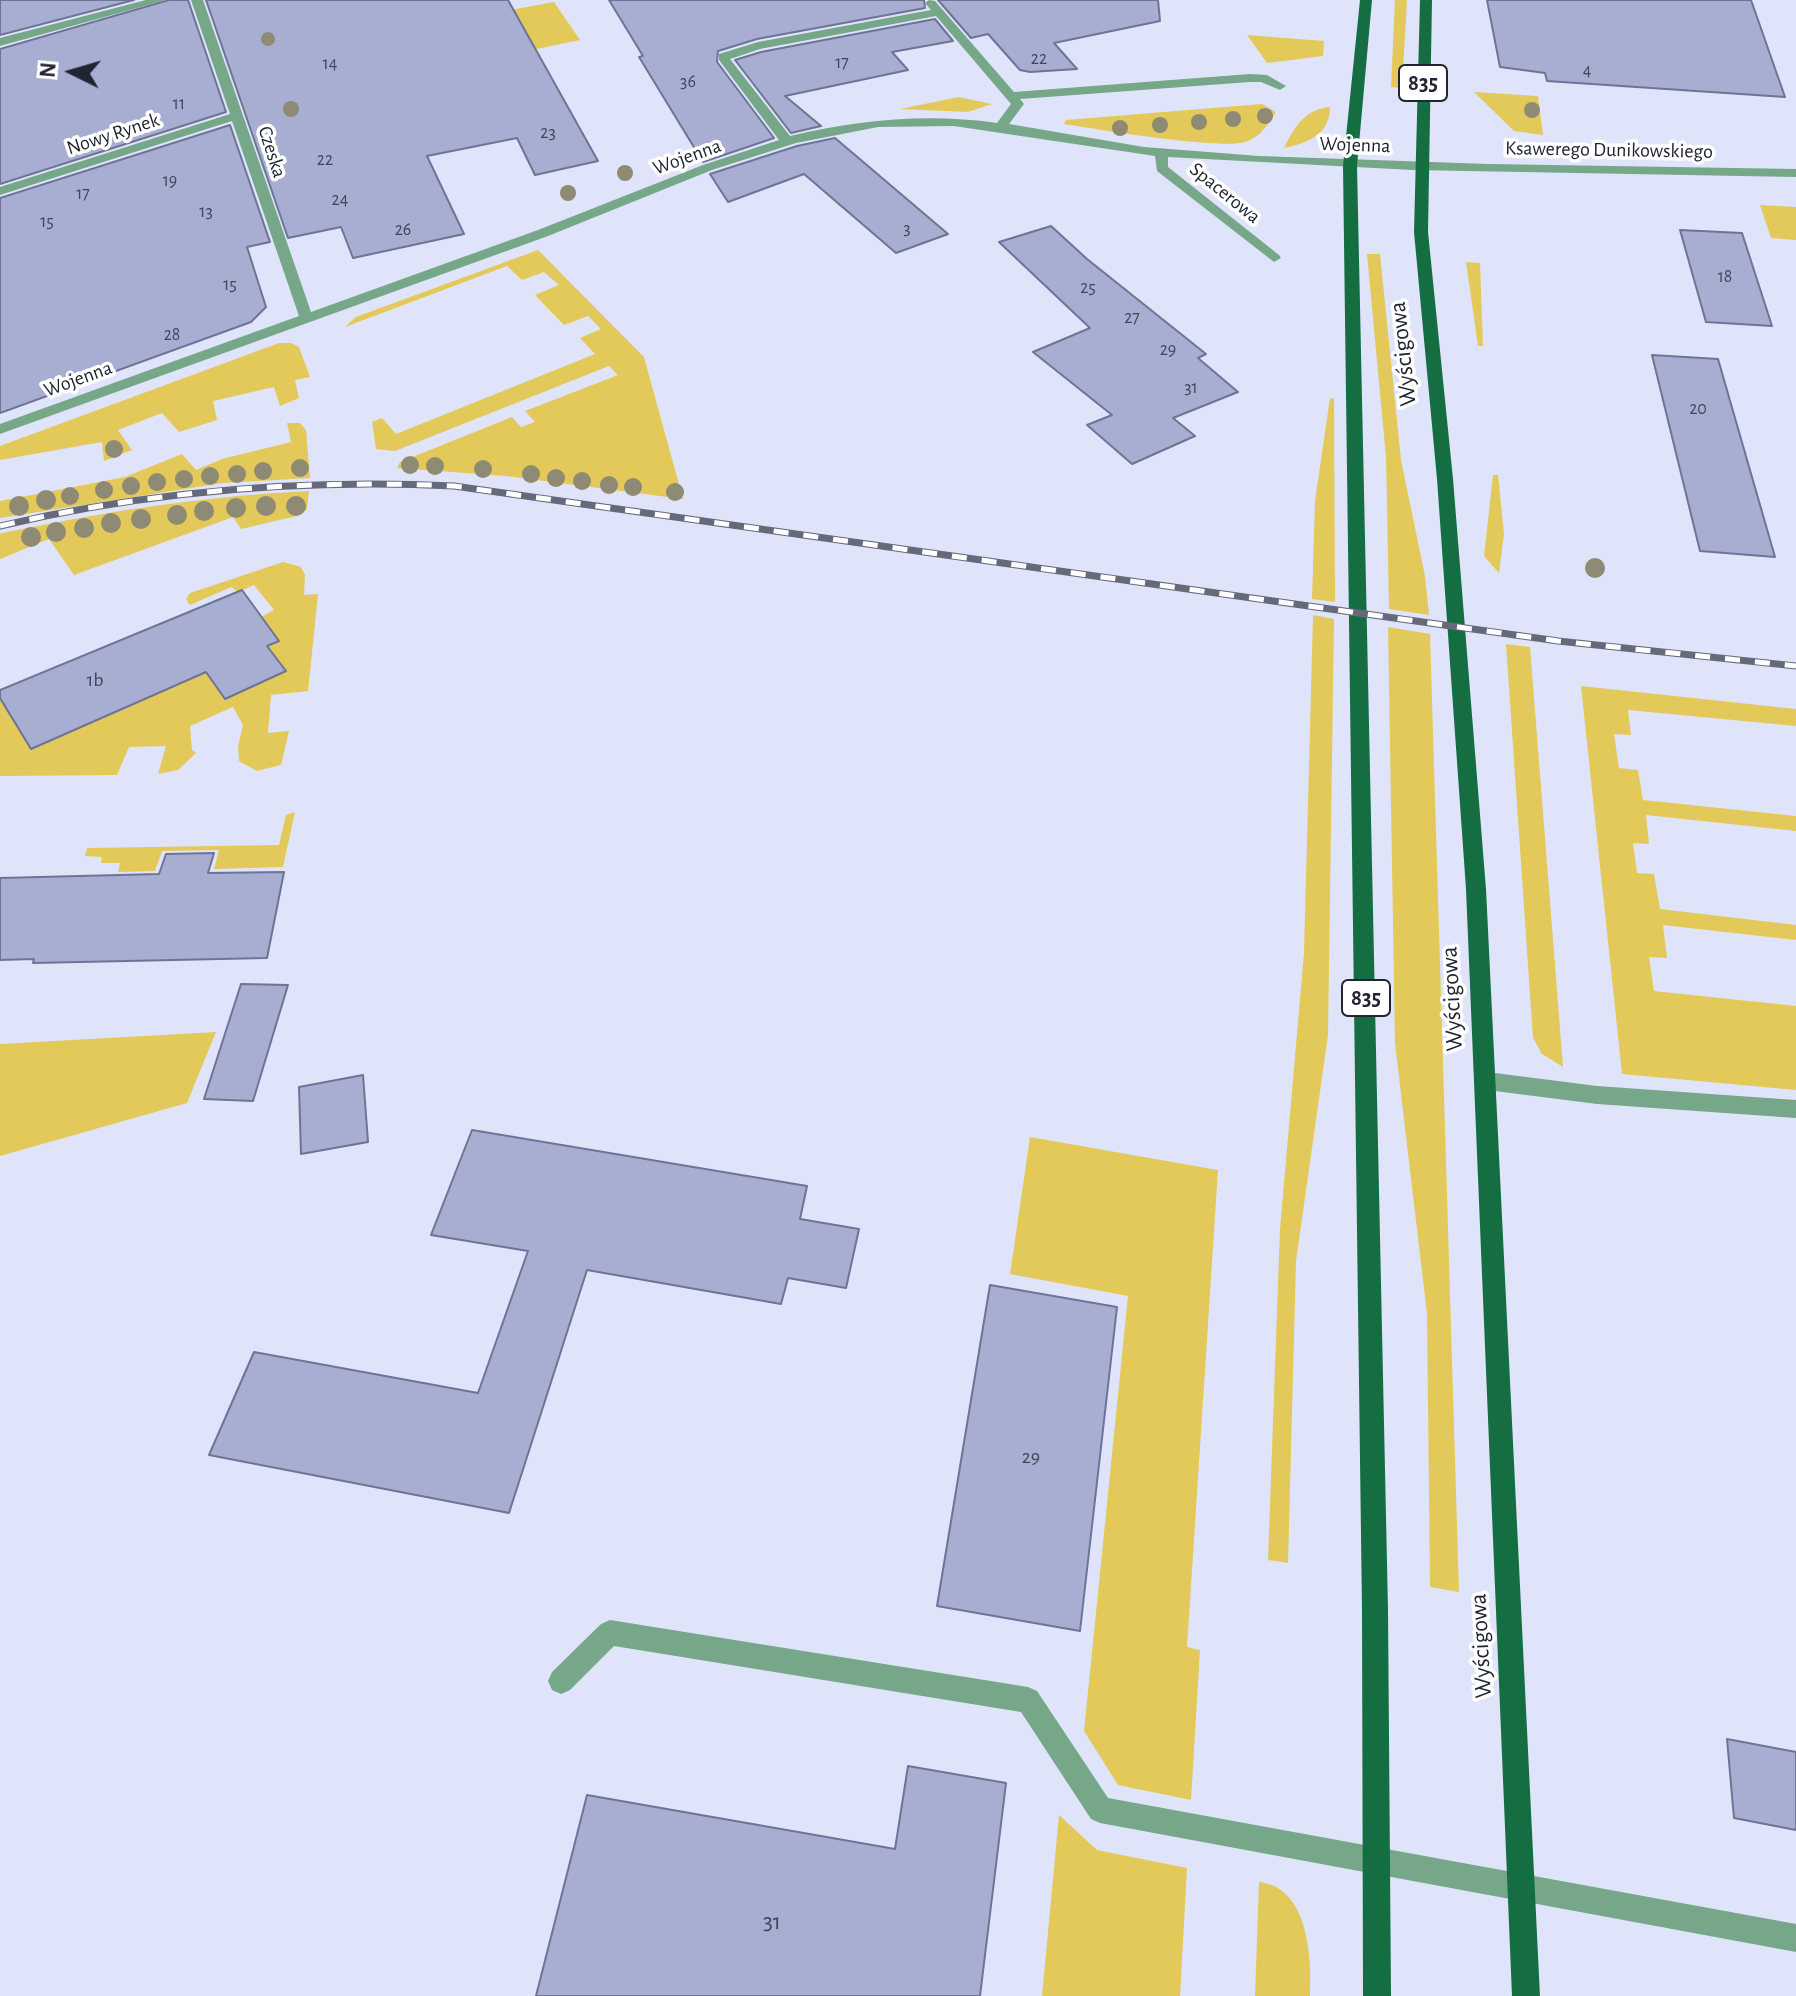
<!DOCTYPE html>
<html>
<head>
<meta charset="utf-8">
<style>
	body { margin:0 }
	#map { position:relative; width:1796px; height:1996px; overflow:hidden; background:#dfe4fb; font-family:"Alegreya Sans",sans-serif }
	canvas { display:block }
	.north { position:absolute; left:32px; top:32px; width:80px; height:80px; -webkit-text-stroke:6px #fff; paint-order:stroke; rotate:275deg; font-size:22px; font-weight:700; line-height:32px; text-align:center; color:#212431 }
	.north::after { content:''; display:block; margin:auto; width:28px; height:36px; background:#212431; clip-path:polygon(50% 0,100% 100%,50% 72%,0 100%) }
</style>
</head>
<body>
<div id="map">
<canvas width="1796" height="1996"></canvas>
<div class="north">N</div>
</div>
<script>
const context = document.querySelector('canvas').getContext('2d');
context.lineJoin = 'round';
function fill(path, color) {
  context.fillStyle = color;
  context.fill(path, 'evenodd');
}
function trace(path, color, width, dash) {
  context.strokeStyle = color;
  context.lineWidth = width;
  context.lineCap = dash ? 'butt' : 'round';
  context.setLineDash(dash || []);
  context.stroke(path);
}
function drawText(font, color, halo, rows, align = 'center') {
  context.font = font + ' "Alegreya Sans",sans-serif';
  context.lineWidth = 7;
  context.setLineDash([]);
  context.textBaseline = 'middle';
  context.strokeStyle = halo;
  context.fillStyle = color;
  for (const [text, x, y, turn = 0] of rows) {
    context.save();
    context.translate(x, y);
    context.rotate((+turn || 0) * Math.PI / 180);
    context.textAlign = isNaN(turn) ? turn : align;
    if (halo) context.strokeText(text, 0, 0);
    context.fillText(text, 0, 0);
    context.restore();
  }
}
fill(new Path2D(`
	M1395,0H1407L1402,88L1391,87Z
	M554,2L580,40L449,67L429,25Z
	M1247,35L1324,41L1323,56L1267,63Z
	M1474,92L1538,96L1543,135L1514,131Z
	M959,97L992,104L968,112L900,109Z
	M1262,104L1276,112C1267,125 1261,137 1245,142C1221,150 1096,129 1064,124L1066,120Z
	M1330,107C1330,135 1307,143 1284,148C1295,126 1305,109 1330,107Z
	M1760,205L1796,207V240L1771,238Z
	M538,250L644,357L683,499L506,476L397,468L400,462L512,417L521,427L535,422L525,411L618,375L609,366L395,451L376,449L372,422L382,418L396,434L595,354L580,338L601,329L588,316L564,325L535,295L559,285L544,272L522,280L507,266L345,327L356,317Z
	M1367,254H1380L1401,460L1425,576L1429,615L1389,609L1386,457Z
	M1466,262L1480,263L1483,346H1478Z
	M279,343H291L299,347L310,377L295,380L299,398L280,406L274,387L213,401L217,420L179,432L162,413L118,430L132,450L104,461L102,442L0,460V446Z
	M1330,398L1334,399L1335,602L1312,599L1315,501Z
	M287,423H300L306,430L310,478L223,483L0,518V501L125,477L182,454L196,470L222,459L291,442Z
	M1493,475H1498L1504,534L1499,573L1484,556Z
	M309,491L307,509L297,516L241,529L233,517L74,575L49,539L0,559V534L7,532C108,511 206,496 309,491Z
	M283,562L301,567L305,575L304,595L318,594L308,691L271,695L268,733L289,731L281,765L257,771L239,761L238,747L243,725L233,707L190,726L192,750L196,753L178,770L158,774L166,746L129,747L117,775L0,776V698L31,749L73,727L75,730L206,672L225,699L286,671L267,646L279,640L261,617L274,610L254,585L238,592L231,587L190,605L186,599L190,593Z
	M1313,615L1334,619L1328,1035L1296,1261L1288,1563L1268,1560L1280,1229L1304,953Z
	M1388,627L1430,634L1459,1592L1430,1587L1427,1314L1395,1043Z
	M1506,644L1530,647L1563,1067L1542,1054L1533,1038Z
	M1581,686L1796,709V726L1628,710L1631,735L1614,734L1619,768L1638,770L1643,800L1796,816V831L1646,815L1649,844L1633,843L1637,873L1654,874L1660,909L1796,925V940L1663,925L1667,958L1649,957L1654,991L1796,1006V1090L1622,1074Z
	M295,812L283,867L214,869L219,850L162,851L155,871L118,872L120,863H101L102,857L85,856L87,848L279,845L286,815Z
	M216,1032L187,1103L0,1156V1044Z
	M1030,1137L1218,1170L1187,1647L1200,1650L1191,1800L1118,1785L1084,1731L1128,1296L1010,1274Z
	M1059,1815L1097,1850L1187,1868L1180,1996H1042Z
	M1259,1882C1309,1887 1312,1959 1310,1996H1255Z`), '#e3c959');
const building = new Path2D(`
	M0,0H134L0,35Z
	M169,0H188L226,112L0,184V49Z
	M206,0H508L598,161L535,175L517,138L427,156L464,234L353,258L341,227L288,238Z
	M609,0H924L925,8L757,39L718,51L717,62L774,138L703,162L639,57L643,56Z
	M938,0H1158L1160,21L1054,43L1077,69L1030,72L1020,70L988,34L971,38Z
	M1487,0H1751L1785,97L1547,81L1545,73L1500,67Z
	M935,19L953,41L892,52L908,70L785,96L821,126L791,133L735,60L761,52Z
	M230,125L270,242L247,247L266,307L251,322L0,413V198Z
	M835,138L948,234L896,253L804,174L728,202L710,174L797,146Z
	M1051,226L1087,259L1206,354L1198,358L1238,392L1173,418L1195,436L1132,464L1087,425L1112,415L1033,352L1090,328L999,242Z
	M1680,230L1742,233L1772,326L1706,322Z
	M1652,355L1718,359L1775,557L1700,551Z
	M242,590L279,641L267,646L286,671L225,699L206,672L31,749L0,698V690Z
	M214,853L208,873L284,872L267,958L33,963L34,959L0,960V878L159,874L166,854Z
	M241,984L288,985L253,1101L204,1099Z
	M363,1075L368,1142L301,1154L299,1087Z
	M472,1130L807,1186L800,1219L859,1229L846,1288L788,1278L781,1304L587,1270L509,1513L209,1455L254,1352L478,1393L528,1251L431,1235Z
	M990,1285L1117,1307L1080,1631L937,1606Z
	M1727,1739L1796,1752V1830L1734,1818Z
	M908,1766L1006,1783L980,1996H536L587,1795L895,1849Z`);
fill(building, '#a7aed2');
trace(building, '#6e7496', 2);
fill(new Path2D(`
	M146,0H166L0,46V38Z
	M191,0H203L311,312L538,230L703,165L779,140L719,60V54L758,42L931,10L925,3L929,0L935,1L1014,92L1250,74L1267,75L1286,86L1280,90L1261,82H1250L1020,99L1024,104L1009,124L1144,147L1259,156L1489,164L1796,169V177L1412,170L1168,157V167L1279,255L1281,258L1274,262L1157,171L1155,156L954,126L878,127L796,143L712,170L548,236L0,434V424L299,316L232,121L0,195V187L230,114ZM936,16L1011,104L997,123C926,113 859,120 790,136L730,59L760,49Z
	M1487,1072L1597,1086L1796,1100V1118L1597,1104L1487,1090L1480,1087L1477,1081L1480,1075Z
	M610,1620L1028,1687L1037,1691L1108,1798L1796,1924V1952L1100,1823L1091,1819L1021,1712L614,1646L570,1690L561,1694L552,1690L548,1681L552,1672L601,1624Z`), '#76a788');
fill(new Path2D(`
	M1360,0H1372L1357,166L1388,1609L1391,1996H1363L1362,1609L1343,166Z
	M1420,0H1432L1428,232L1453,479L1486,889L1540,1996H1512L1466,889L1437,479L1414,232Z`), '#156d42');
const rail = new Path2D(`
	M0,526C150,491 300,479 454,486L1558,641L1796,666`);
trace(rail, '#66697a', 7);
trace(rail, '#fff', 5, [15]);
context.fillStyle = '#8e8a73';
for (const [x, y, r] of [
	[268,39,7],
	[291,109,8],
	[1532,110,8],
	[1265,116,8],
	[1233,119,8],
	[1199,122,8],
	[1160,125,8],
	[1120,128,8],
	[625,173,8],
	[568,193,8],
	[114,449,9],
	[410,465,9],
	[435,466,9],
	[300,468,9],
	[483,469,9],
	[263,471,9],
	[237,474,9],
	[531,474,9],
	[210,476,9],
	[556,478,9],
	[184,479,9],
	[582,481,9],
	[157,482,9],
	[609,485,9],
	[131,486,9],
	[633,487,9],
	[104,490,9],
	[675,492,9],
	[70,496,9],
	[46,500,10],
	[19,506,10],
	[266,506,10],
	[296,506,10],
	[236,508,10],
	[204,511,10],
	[177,515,10],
	[141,519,10],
	[111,523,10],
	[84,528,10],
	[56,532,10],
	[31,537,10],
	[1595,568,10]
]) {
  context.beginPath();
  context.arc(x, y, r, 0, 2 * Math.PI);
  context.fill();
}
drawText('18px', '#424659', null, [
	["22",1039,59],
	["17",842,63],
	["14",330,64],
	["4",1587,71],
	["36",688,82],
	["11",179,104],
	["23",548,133],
	["22",325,160],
	["19",170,181],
	["17",83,194],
	["24",340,200],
	["13",206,212],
	["15",47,222],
	["3",907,229],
	["26",403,230],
	["18",1725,277],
	["15",230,285],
	["25",1088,288],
	["27",1132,318],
	["28",172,335],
	["29",1168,350],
	["31",1191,388],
	["20",1698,409]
]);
drawText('20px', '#212431', '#fff', [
	["Nowy Rynek",113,134,-18],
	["Wojenna",1355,145,2],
	["Ksawerego Dunikowskiego",1609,150,1],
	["Czeska",272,152,72],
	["Wojenna",687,157,-20],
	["Spacerowa",1225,193,39],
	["Wojenna",78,379,-20]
]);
drawText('20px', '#424659', null, [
	["1b",95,680],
	["29",1031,1457]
]);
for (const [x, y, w] of [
	[1423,83,48],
	[1366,998,48]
]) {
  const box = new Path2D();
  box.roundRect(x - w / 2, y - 18, w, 36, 6);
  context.fillStyle = '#fff';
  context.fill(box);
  trace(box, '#212431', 2);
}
drawText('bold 22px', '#212431', null, [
	["835",1423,83],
	["835",1366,998]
]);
drawText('24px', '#212431', '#fff', [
	["Wyścigowa",1403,354,-96],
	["Wyścigowa",1452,999,-93],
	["Wyścigowa",1481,1646,-93]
]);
drawText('24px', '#424659', null, [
	["31",772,1922]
]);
</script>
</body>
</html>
